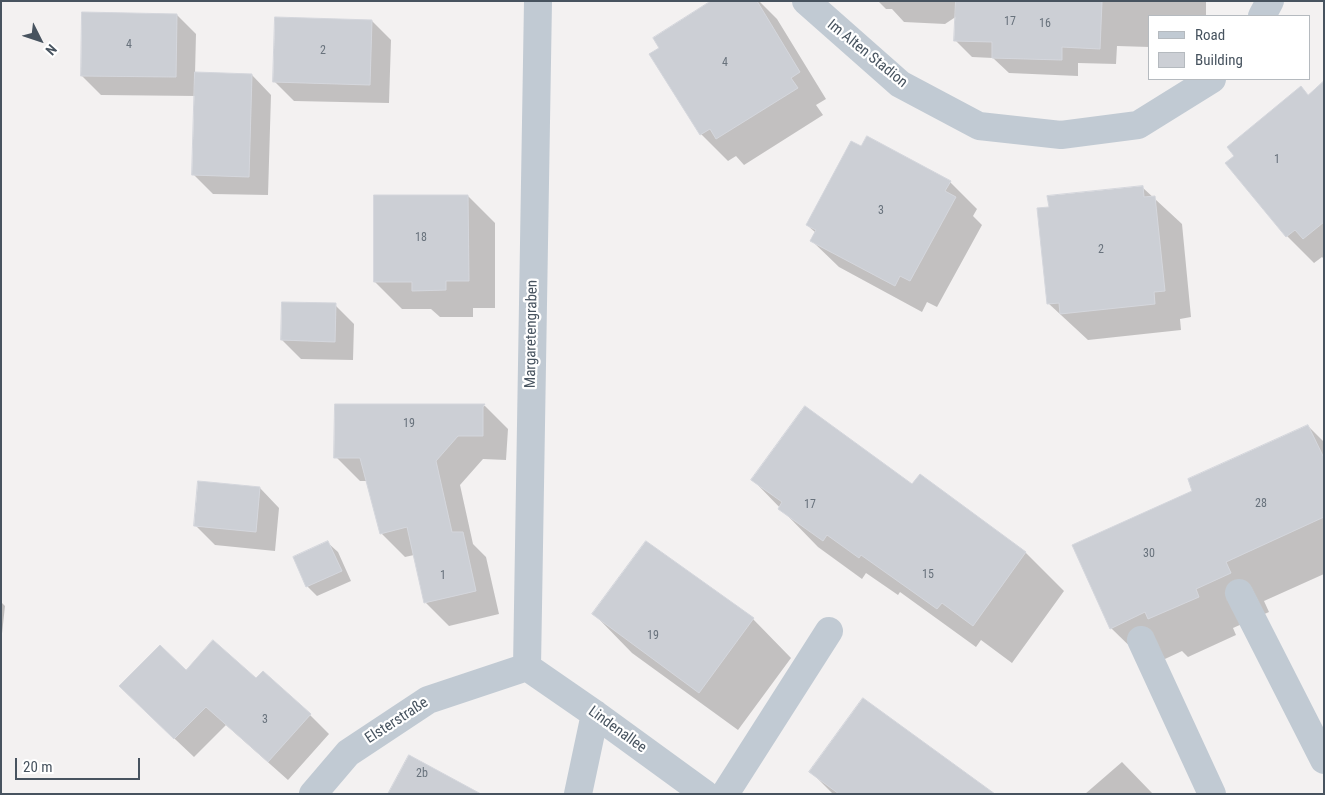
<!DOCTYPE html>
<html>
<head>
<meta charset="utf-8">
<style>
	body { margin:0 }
	#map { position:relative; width:1325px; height:795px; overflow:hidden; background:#f3f1f1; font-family:"Roboto Condensed",sans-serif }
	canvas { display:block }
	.frame { position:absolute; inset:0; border:2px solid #47535f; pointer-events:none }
	.legend { position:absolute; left:1148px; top:15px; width:162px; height:65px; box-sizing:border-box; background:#fff; border:1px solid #b5babf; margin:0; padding:6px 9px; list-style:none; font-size:15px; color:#47535f }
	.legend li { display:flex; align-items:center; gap:10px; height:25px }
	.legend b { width:25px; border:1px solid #b5babf }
	.north { position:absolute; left:15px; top:15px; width:50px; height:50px; -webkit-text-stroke:4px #fff; paint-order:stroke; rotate:131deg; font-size:14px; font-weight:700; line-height:20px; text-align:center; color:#47535f }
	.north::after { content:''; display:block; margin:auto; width:18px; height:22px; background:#47535f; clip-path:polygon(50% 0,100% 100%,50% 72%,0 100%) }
	.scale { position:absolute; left:15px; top:758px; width:125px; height:22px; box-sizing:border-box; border:2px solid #47535f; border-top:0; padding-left:6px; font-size:15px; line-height:18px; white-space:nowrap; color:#47535f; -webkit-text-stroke:4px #fff; paint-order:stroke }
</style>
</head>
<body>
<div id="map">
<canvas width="1325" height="795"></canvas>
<div class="frame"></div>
<ul class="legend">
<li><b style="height:6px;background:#c1cad3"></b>Road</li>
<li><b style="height:14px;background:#cccfd5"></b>Building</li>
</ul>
<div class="north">N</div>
<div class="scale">20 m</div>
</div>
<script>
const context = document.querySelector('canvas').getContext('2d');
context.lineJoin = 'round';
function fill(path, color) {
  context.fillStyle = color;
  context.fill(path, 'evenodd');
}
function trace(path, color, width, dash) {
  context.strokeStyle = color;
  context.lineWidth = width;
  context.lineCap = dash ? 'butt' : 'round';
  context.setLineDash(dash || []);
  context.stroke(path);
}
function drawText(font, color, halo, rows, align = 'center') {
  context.font = font + ' "Roboto Condensed",sans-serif';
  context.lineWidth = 4.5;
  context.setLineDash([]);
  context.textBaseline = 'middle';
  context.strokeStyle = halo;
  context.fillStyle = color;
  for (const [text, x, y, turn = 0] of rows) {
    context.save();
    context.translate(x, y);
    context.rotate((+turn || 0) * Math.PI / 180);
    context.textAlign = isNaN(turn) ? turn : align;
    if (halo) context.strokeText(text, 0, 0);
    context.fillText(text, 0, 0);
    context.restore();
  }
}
fill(new Path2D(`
	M713,1H759L777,19L826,99L816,105L823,115L744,165L736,156L728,161L701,134L651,54L660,48Z
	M878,1H1206V16H1149V47L1117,46L1116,64L1078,63V76L1009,73L993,58L972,57L956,41L957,16L945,24L904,22L892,9H886Z
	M177,15L196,34L195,74L252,75L271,95L268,195L213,194L193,174L196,96L101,95L82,76Z
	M372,21L391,40L389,103L294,101L274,81Z
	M1309,96H1324V259L1322,257L1314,263L1287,236L1227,164Z
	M867,138L950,182L977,209L973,216L982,225L937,307L927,302L922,312L839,267L812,241L816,233L807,225Z
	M1142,187L1182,224L1191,317L1180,319L1181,330L1088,340L1048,303Z
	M468,196L495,223V308H473V317H440L431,309H402L375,282Z
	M335,305L354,324L353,360L301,359L282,340Z
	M336,405L485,406L508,429L506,460L483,459L460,485L473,544L486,557L499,614L449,626L425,602L414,555L405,557L381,533L367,481H360L336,457Z
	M1308,426L1324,442V574L1264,601L1269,612L1233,628L1236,635L1188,657L1182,651L1150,666L1111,628L1194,491Z
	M920,476L1026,553L1064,591L1012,663L981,640L976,647L900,592L898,595L866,573L862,579L818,547L753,480L913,485Z
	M260,488L279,508L275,551L215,545L196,526Z
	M328,543L338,552L351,581L317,596L307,586Z
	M1,602L5,606L1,643Z
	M594,614L753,619L791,658L738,730L632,653Z
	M186,672L256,680L310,715L329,734L288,780L226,725L194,757L140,706Z
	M1122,762L1153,794H1085Z
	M811,772L987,794H833Z`), '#0003');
const building = new Path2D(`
	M711,1H757L800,72L791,78L798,88L716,139L710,129L700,135L649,54L659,48L653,38Z
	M956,1H1102L1100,49L1062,47V60L992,58V42L954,41Z
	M82,12L177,14L176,77L81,76Z
	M275,17L372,20L370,85L273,82Z
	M195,72L252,74L249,177L192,175Z
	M1324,81V222L1303,239L1295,230L1286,237L1225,163L1234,156L1227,147L1301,86L1308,95Z
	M867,136L951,181L945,191L956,197L910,281L900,276L895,286L810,241L816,230L806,225L851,141L861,146Z
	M1143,186L1144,197L1155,196L1165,291L1154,292L1155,304L1060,314L1059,303L1047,304L1037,208L1049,207L1047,196Z
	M374,195H468L469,281H446V290L412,291V282H374Z
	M282,302L336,303L335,342L281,340Z
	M335,404H485L483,407V436H458L436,461L452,532H463L476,591L424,603L407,527L380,534L360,458H334Z
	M805,406L912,484L920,474L1026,552L973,626L942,603L937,609L861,555L859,558L827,535L823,541L778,509L782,502L751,480Z
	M1308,425L1324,458V517L1226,562L1231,573L1196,589L1199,597L1148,619L1145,612L1110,629L1072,545L1192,491L1188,479Z
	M198,481L260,487L256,532L194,526Z
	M328,541L342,571L306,587L293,557Z
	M646,541L754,618L699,693L592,614Z
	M213,640L256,678L263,671L311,714L268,762L206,707L174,739L119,686L160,645L186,670Z
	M863,698L995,794H839L809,772Z
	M409,755L481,794H388Z`);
fill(building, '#cccfd5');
trace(building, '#d4d6dc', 1);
trace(new Path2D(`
	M806,1L900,84L979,126L1061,135L1138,125L1212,79
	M1262,16L1270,1
	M1239,593L1324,760
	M1141,640L1212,794
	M527,667L538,1
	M527,667L595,714L705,794
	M313,794L348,753L428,700L527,667
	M578,794L595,714
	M725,794L829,631`), '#c1cad3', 28);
drawText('12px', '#68727c', null, [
	["17",1010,22],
	["16",1045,24],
	["4",129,45],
	["2",323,51],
	["4",725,63],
	["1",1277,160],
	["3",881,211],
	["18",421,238],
	["2",1101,250],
	["19",409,424],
	["28",1261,504],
	["17",810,505],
	["30",1149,554],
	["15",928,575],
	["1",443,576],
	["19",653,636],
	["3",265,720],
	["2b",422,774]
]);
drawText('15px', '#47535f', '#fff', [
	["Im Alten Stadion",867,54,39],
	["Margaretengraben",532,334,-89],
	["Elsterstraße",397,721,-33],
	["Lindenallee",617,730,36]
]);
</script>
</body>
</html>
